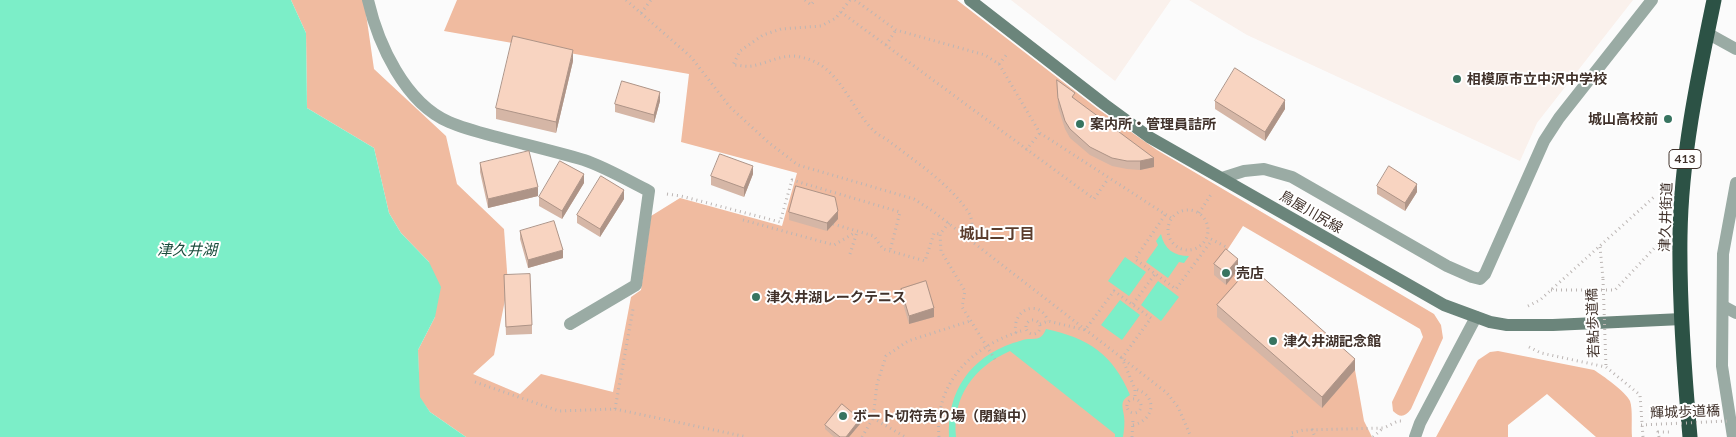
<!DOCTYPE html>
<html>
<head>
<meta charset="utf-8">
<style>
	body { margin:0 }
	canvas { display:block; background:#fbfbfb }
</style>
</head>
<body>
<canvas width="1736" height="437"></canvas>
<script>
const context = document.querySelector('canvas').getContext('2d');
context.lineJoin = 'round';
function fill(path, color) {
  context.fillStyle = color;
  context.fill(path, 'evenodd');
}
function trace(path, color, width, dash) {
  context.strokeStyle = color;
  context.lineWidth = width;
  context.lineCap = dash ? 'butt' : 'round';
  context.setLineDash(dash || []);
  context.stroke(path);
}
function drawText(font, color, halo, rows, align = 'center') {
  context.font = font + ' Lato,"Noto Sans JP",sans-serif';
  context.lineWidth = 4;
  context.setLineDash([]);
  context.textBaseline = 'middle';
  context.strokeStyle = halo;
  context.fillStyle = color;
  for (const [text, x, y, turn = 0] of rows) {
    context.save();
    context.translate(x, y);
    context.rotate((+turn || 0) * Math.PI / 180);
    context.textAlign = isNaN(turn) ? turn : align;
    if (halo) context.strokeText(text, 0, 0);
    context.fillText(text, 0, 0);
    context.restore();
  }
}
fill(new Path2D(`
	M1011,0H1171L1115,81Z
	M1189,0H1633L1537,123L1520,161L1247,35Z`), '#faf1ec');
fill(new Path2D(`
	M291,0H364L374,69L446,136L457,184L504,229L508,285L494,355L473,374L520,394L541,374L613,392L631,297L641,290L651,216L680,198L782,226L797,173L681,142L689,74L444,31L457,0H957L1098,109L1157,150L1434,314L1441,325L1443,338L1411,409C1405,417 1400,418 1393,411L1392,402L1423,337L1420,329L1243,226L1224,255L1355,370L1364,421L1372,437H466L430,412L419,397L418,350L435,317L429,262L401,233L389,213L374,148L307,108L306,33Z
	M1498,351L1594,370C1602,375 1626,392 1630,401C1633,409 1631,428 1632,437H1596L1547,394L1508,425V437H1436L1478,360L1490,352Z`), '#f0bba0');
fill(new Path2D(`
	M0,0H291L306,33L307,108L374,148L389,213L401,233L429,262L441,287L435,317L418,350L420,397L430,412L466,437H0Z
	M1161,234C1164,249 1174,256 1189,256L1184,263L1179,262L1168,278L1146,262L1158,245L1156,241Z
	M1125,257L1146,272L1129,296L1108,281Z
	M1158,281L1179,297L1161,321L1141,305Z
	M1120,300L1140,315L1122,340L1101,325Z
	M1046,329C1088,338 1113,354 1130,395C1119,401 1123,407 1124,416C1125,423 1124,430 1123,437H1115V434L1010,351C974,367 952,396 956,437H949C947,391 970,358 1013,343C1018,342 1024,339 1028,339C1038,339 1042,339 1046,329Z`), '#7ceec8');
trace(new Path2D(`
	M626,0L691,57L730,107L768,142L798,165L914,199L934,212L1167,393L1178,407L1191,437
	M805,0L811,5L815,0
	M850,0L836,18L821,26L781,29L763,35L740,51L733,65C739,65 746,67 752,66C768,63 784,53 800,57C840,64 849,107 874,131C878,135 885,138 890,142C915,161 949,184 967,210C974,220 972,227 970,238
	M855,0L896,30L985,55L999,64L1040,133L1171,218
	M841,12L1094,199L1108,179
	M641,13L651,0
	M886,45L896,30
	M999,64L1008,53
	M1026,150L1040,133
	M667,194L681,196L780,222L792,180L900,212L890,251
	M1168 230a20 20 0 1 1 40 0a20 20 0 1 1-40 0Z
	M1199,213L1212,193
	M1165,215L1135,259L1176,289L1212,240
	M743,220L834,245L856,232
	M949,223L940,234L941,251L965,291L962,307L996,361
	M833,224L874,236L883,249L925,261L934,233L940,234
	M1211,239L1228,248
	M1600,247L1603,279
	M850,254L857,232
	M1551,290H1615L1660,242
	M1133,304L1155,274
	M1528,306L1540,300L1551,290L1654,197
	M1026 327a7 7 0 1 1 14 0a7 7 0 1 1-14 0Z
	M1040,324L1048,321L1085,330L1114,291L1151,318L1122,358L1135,389V400
	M1016,333C1011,309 1040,298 1048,321
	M1529,347L1541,353L1606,367L1640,395L1643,437
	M475,382L559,411L615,409L747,437
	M1127 406a7 7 0 1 1 14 0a7 7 0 1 1-14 0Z
	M615,409L633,309
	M873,418L905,437
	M1133,425C1155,420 1158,395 1135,389
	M1312,429L1315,437
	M862,437L873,418L877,384L886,356L908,341L970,321
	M939,437C934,382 973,346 1021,331
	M1132,437L1133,419
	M1292,437L1291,433L1304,430L1384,428L1398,421H1402
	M1373,437L1382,429
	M1659,437L1658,432H1669`), '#bcb6b4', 3, [1, 4]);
trace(new Path2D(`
	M368,0C378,44 405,103 449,122C463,128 478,132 493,136C523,144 554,151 584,160C605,167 629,181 649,191L636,285L570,324
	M1723,306L1736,313
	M1415,437L1420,423L1476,317`), '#9aaba4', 12);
trace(new Path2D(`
	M1707,33L1736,49
	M1222,178L1244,171L1264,169L1292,177L1447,266L1472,277L1480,279L1485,274L1544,141L1559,118L1652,0
	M1733,437L1722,366L1723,254L1736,183`), '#9aaba4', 12);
trace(new Path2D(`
	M970,0L1104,104L1149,137L1444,305L1490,322L1507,325H1553L1682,319`), '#6b857b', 12);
trace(new Path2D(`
	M1690,437C1684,370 1679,303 1680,236C1681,157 1698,77 1714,0`), '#2c5245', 15);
trace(new Path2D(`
	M1603,279L1606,367
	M1641,425L1729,421`), '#bcb6b4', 3, [1, 4]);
fill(new Path2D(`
	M573,61L556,133L496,119V108Z
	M1057,80L1075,99L1154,167L1140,170L1127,169L1112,166L1090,155L1070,138L1065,129L1058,107Z
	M660,101L654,123L615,112V104Z
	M1215,101L1285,109L1265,141L1215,109Z
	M480,163L538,196L488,208L480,172Z
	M753,174L744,197L711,185V176Z
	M584,183L562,219L539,206V197Z
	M1377,186L1417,192L1405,211L1377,194Z
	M624,199L600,237L577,223V215Z
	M789,212L838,219L827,231L789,220Z
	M520,231L563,258L528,268L520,239Z
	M1214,264L1238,270L1226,285L1214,275Z
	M504,284L532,325V334L506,335Z
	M901,289L934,317L909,324L901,297Z
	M1217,305L1355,370L1322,408L1217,317Z
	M860,424L849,437H834L825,429V425Z`), '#d5b6a6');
fill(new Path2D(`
	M573,50V61L556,133V122Z
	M660,92V101L654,123V115Z
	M1285,100V109L1265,141V132Z
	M1154,158V167L1140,170V161Z
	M753,166V174L744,197V188Z
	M584,174V183L562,219V211Z
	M1417,184V192L1405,211V203Z
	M538,187V196L488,208V199Z
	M624,190V199L600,237V229Z
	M838,211V219L827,231V223Z
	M563,250V258L528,268V260Z
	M1238,259V270L1226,285V273Z
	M934,308V317L909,324V316Z
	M1355,359V370L1322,408V397Z
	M860,419V424L849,437H846Z`), '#ae9487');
const building = new Path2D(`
	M513,36L573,50L556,122L496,108Z
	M1235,68L1285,100L1265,132L1215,101Z
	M1057,80L1075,93L1072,97L1154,158L1140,161H1127L1112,158L1090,147L1070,129L1065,121L1058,98Z
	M622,81L660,92L654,115L615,104Z
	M529,151L538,187L488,199L480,163Z
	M720,154L753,166L744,188L711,176Z
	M560,161L584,174L562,211L539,197Z
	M1389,166L1417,184L1405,203L1377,186Z
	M601,176L624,190L600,229L577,215Z
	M796,186L835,197L838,211L827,223L789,212Z
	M554,221L563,250L528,260L520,231Z
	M1226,249L1238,259L1226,273L1214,264Z
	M1251,267L1355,359L1322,397L1217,305Z
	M530,274L532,325L506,327L504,275Z
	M926,281L934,308L909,316L901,289Z
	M842,404L860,419L846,437H840L825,425Z`);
fill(building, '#f8d4c1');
trace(building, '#ae9487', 1);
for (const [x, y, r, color] of [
	[1457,79,5,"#377460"],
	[1668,119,5,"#377460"],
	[1080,124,5,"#377460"],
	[1226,273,5,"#377460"],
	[756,297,5,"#377460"],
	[1273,341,5,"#377460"],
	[843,416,5,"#377460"]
]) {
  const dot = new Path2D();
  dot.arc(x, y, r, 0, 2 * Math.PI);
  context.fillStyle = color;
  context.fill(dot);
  trace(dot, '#fff', 2);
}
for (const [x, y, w] of [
	[1685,159,32]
]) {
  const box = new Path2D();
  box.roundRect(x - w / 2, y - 9.5, w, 19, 4);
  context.fillStyle = '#fff';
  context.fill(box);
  trace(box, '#41322b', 1);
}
drawText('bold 12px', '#41322b', null, [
	["413",1685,159]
]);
drawText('bold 14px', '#41322b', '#fff', [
	["相模原市立中沢中学校",1467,79],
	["城山高校前",1658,119,"right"],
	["案内所・管理員詰所",1090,124],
	["売店",1236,273],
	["津久井湖レークテニス",766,297],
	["津久井湖記念館",1283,341],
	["ボート切符売り場（閉鎖中）",853,416]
], 'left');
drawText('14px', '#41322b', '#fff', [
	["鳥屋川尻線",1311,212,30],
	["津久井街道",1666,217,-88],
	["若鮎歩道橋",1593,323,-92],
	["輝城歩道橋",1685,412,-2]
]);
drawText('bold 15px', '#5b3d2d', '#fff', [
	["城山二丁目",997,234]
]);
drawText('italic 15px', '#194b3b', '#fff', [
	["津久井湖",187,250]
]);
</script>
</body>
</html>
